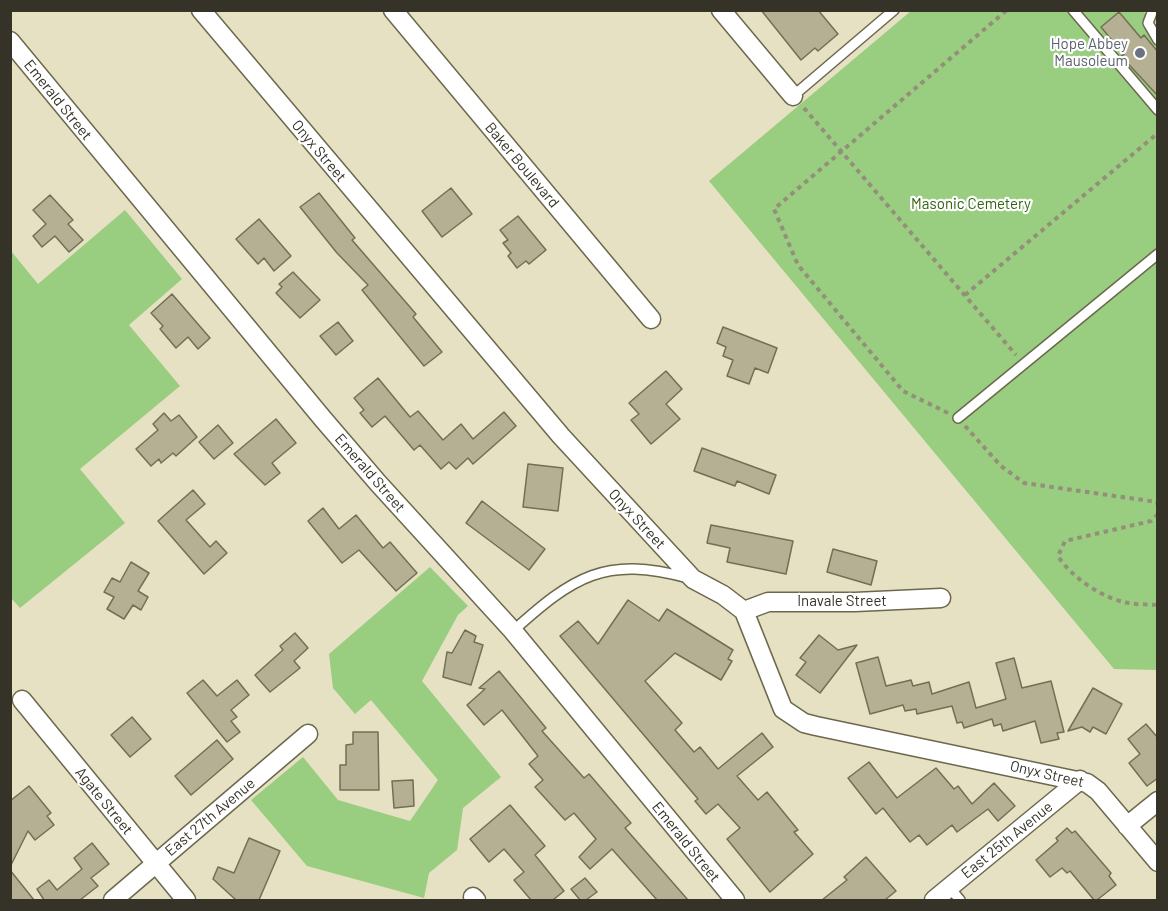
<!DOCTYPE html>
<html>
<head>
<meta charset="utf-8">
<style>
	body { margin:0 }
	#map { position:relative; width:1168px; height:911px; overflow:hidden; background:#e6e1c3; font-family:Barlow,sans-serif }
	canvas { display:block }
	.frame { position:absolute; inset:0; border:12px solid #353327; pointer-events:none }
</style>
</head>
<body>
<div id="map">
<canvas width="1168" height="911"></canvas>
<div class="frame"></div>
</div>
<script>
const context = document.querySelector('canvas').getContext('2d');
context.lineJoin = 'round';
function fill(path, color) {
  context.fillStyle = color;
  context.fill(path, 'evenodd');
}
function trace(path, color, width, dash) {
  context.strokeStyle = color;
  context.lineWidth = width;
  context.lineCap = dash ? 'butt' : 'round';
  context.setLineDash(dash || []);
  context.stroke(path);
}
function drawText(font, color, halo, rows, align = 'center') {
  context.font = font + ' Barlow,sans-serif';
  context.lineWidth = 4.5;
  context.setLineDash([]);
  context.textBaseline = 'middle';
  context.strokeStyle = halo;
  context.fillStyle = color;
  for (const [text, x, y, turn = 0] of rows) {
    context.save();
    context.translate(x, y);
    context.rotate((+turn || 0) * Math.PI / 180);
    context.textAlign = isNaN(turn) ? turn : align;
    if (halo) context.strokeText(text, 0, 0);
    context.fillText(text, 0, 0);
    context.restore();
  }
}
fill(new Path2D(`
	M911,11H1143L1158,27L1157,670L1114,669L709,181Z
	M125,210L182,279L129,325L180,386L80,469L125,523L20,608L10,597L11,251L38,284Z
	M430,567L468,606L458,615L422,681L501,777L463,808L457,850L429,873L424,898L307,866L251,800L303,757L338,800L410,821L438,780L371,700L355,714L333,688L329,654Z`), '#99cd7f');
const building = new Path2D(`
	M761,10H818L838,34L818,51L815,48L801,60Z
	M1119,12L1141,38L1144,35L1158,52V96L1121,56L1124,55L1101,27Z
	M451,188L472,214L442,237L422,211Z
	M319,193L355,238L352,240L416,314L413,317L442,352L424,366L362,290L368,285L337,253L300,207Z
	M50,195L73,220L68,224L83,240L69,252L55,236L42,247L33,236L46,224L33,210Z
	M518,216L546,250L529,264L526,261L517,268L508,256L511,253L503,243L508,240L500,230Z
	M259,219L291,256L274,271L264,258L258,264L236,239Z
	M293,272L320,300L300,318L276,293L282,287L279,284Z
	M172,294L210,338L198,349L188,337L176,348L160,329L163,326L151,313Z
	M338,322L353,341L336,355L320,336Z
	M723,327L777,348L768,373L755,368L749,384L727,376L733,360L723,356L726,347L717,343Z
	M666,371L682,389L666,404L680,419L651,444L631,420L639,414L629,403Z
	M378,378L410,417L418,411L443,440L461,424L473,439L504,412L516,426L473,464L468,458L456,469L449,462L441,469L420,445L414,450L385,416L372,427L360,413L364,410L354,398Z
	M164,413L171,421L179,415L197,437L176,456L173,453L161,463L159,459L151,466L136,449L158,430L153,424Z
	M276,419L296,443L272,463L280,473L265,485L234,454Z
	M218,425L233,443L214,459L199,442Z
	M702,448L776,475L769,494L737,481L735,486L694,471Z
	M528,464L563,468L558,511L523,507Z
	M193,490L205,504L186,520L210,547L216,541L227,553L204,574L158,521Z
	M482,501L545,549L529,570L466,523Z
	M323,508L339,529L356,515L383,548L390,542L417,573L396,591L359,550L342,563L308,521Z
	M711,525L793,541L786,574L727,562L730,548L707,543Z
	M833,549L877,561L871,585L827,572Z
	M131,562L149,573L138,591L148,597L141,610L133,605L124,619L107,609L114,597L104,592L112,578L120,582Z
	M628,600L659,621L667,609L733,650L728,659L732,661L721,680L675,653L645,681L682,723L675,730L694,752L700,747L718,769L762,733L773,747L737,776L758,800L767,792L798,830L794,832L813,854L770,892L727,839L740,828L718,804L706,814L695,801L698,799L560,636L578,621L598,644Z
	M465,630L476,636L474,642L483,645L471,685L443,677L447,652L452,653Z
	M295,633L308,648L294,661L300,668L270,692L255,675L283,650L280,646Z
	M819,635L838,650L857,645L820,693L796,675L806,662L800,658Z
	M878,657L886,686L911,680L913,686L929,682L932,694L969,682L976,708L1006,699L996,663L1014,658L1022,688L1051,681L1064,732L1057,733L1059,739L1041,743L1035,721L1003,731L1001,724L994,726L992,719L964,728L962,722L957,723L952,706L917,714L916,709L905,711L903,705L870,714L856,663Z
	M499,671L546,728L542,731L584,778L589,774L631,823L625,828L688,900H657L612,849L590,869L579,857L596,839L574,813L565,820L535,787L543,780L529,764L538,756L502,710L484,725L467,705L485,689L479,688Z
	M203,680L217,696L237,680L249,695L231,710L237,717L231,721L240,732L227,742L187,693Z
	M1093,688L1122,704L1106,734L1093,727L1090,732L1082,727L1068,731Z
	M132,717L151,739L130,757L111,735Z
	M1146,724L1158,738V778L1147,786L1129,763L1140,754L1128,739Z
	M353,732H378L379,790H340V765H346V745L353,744Z
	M217,740L233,759L191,795L175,776Z
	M869,762L897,798L936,768L954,789L958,786L972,804L994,783L1015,806L998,821L988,809L957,832L952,825L927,845L919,835L910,842L883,808L876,814L848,778Z
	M413,780L414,806L394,808L392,781Z
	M29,786L51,813L47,816L54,825L35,840L28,831L10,867V801Z
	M510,805L545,846L535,855L564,891L553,900H531L514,880L524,872L504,849L489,862L470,839Z
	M1067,828L1072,833L1075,831L1111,873L1109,876L1116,885L1097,900H1094L1070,871L1067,873L1062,868L1050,877L1036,860L1058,841L1056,838Z
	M249,838L280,851L259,900H236L213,879L218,867L234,873Z
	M92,843L109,864L91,878L98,886L80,900H44L37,889L49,880L57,890L82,869L74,858Z
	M866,857L896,891L885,900H822L847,880L844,877Z
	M10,870L34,900H10Z
	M585,878L597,892L586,900H580L571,889Z`);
fill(building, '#b5b094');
trace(building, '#736f54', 1.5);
const lane = new Path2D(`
	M1073,10L1158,110
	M1153,10L1148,23L1158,40
	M793,96L894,10
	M958,418L1158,254
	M513,631C573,577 605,555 688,578
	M949,887L960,900`);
const street = new Path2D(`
	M201,10L561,436L693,579L723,595L744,611L783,709L804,723L816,726L1087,783L1098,791L1158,862
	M393,10L651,319
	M721,10L793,96
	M10,41L323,419L378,483L513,631L735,900
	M744,611L768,602H855L941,598
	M22,700L186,900
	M1127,826L1158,801
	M473,897L476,900
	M113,900L308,734
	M934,900L1080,780`);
trace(lane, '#6c684e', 12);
trace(street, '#6c684e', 21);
trace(new Path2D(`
	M804,108L1016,355
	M965,295L1158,133
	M948,413L903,391L798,265L774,209L1007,10
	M965,426L1001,466L1024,483L1157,502L1158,506
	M1158,514L1151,521L1065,541L1058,556C1070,576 1101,597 1124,602C1134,605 1147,604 1158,605`), '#938f7a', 4, [4.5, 4.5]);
trace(lane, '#fff', 9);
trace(street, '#fff', 18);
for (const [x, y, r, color] of [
	[1140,53,6,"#6b7280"]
]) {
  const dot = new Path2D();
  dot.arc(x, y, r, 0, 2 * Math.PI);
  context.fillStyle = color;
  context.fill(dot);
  trace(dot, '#fff', 2);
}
drawText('15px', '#5b616d', '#fff', [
	["Hope Abbey",1128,44],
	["Mausoleum",1128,61]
], 'right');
drawText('15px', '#353327', '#fff', [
	["Emerald Street",58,100,51],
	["Onyx Street",319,151,50],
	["Baker Boulevard",522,165,50],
	["Emerald Street",370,473,49],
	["Onyx Street",637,519,47],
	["Inavale Street",842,601],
	["Onyx Street",1047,774,13],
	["Agate Street",104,801,51],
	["East 27th Avenue",210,817,-40],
	["East 25th Avenue",1007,840,-39],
	["Emerald Street",686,842,51]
]);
drawText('15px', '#31620e', '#fff', [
	["Masonic Cemetery",971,204]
]);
</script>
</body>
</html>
